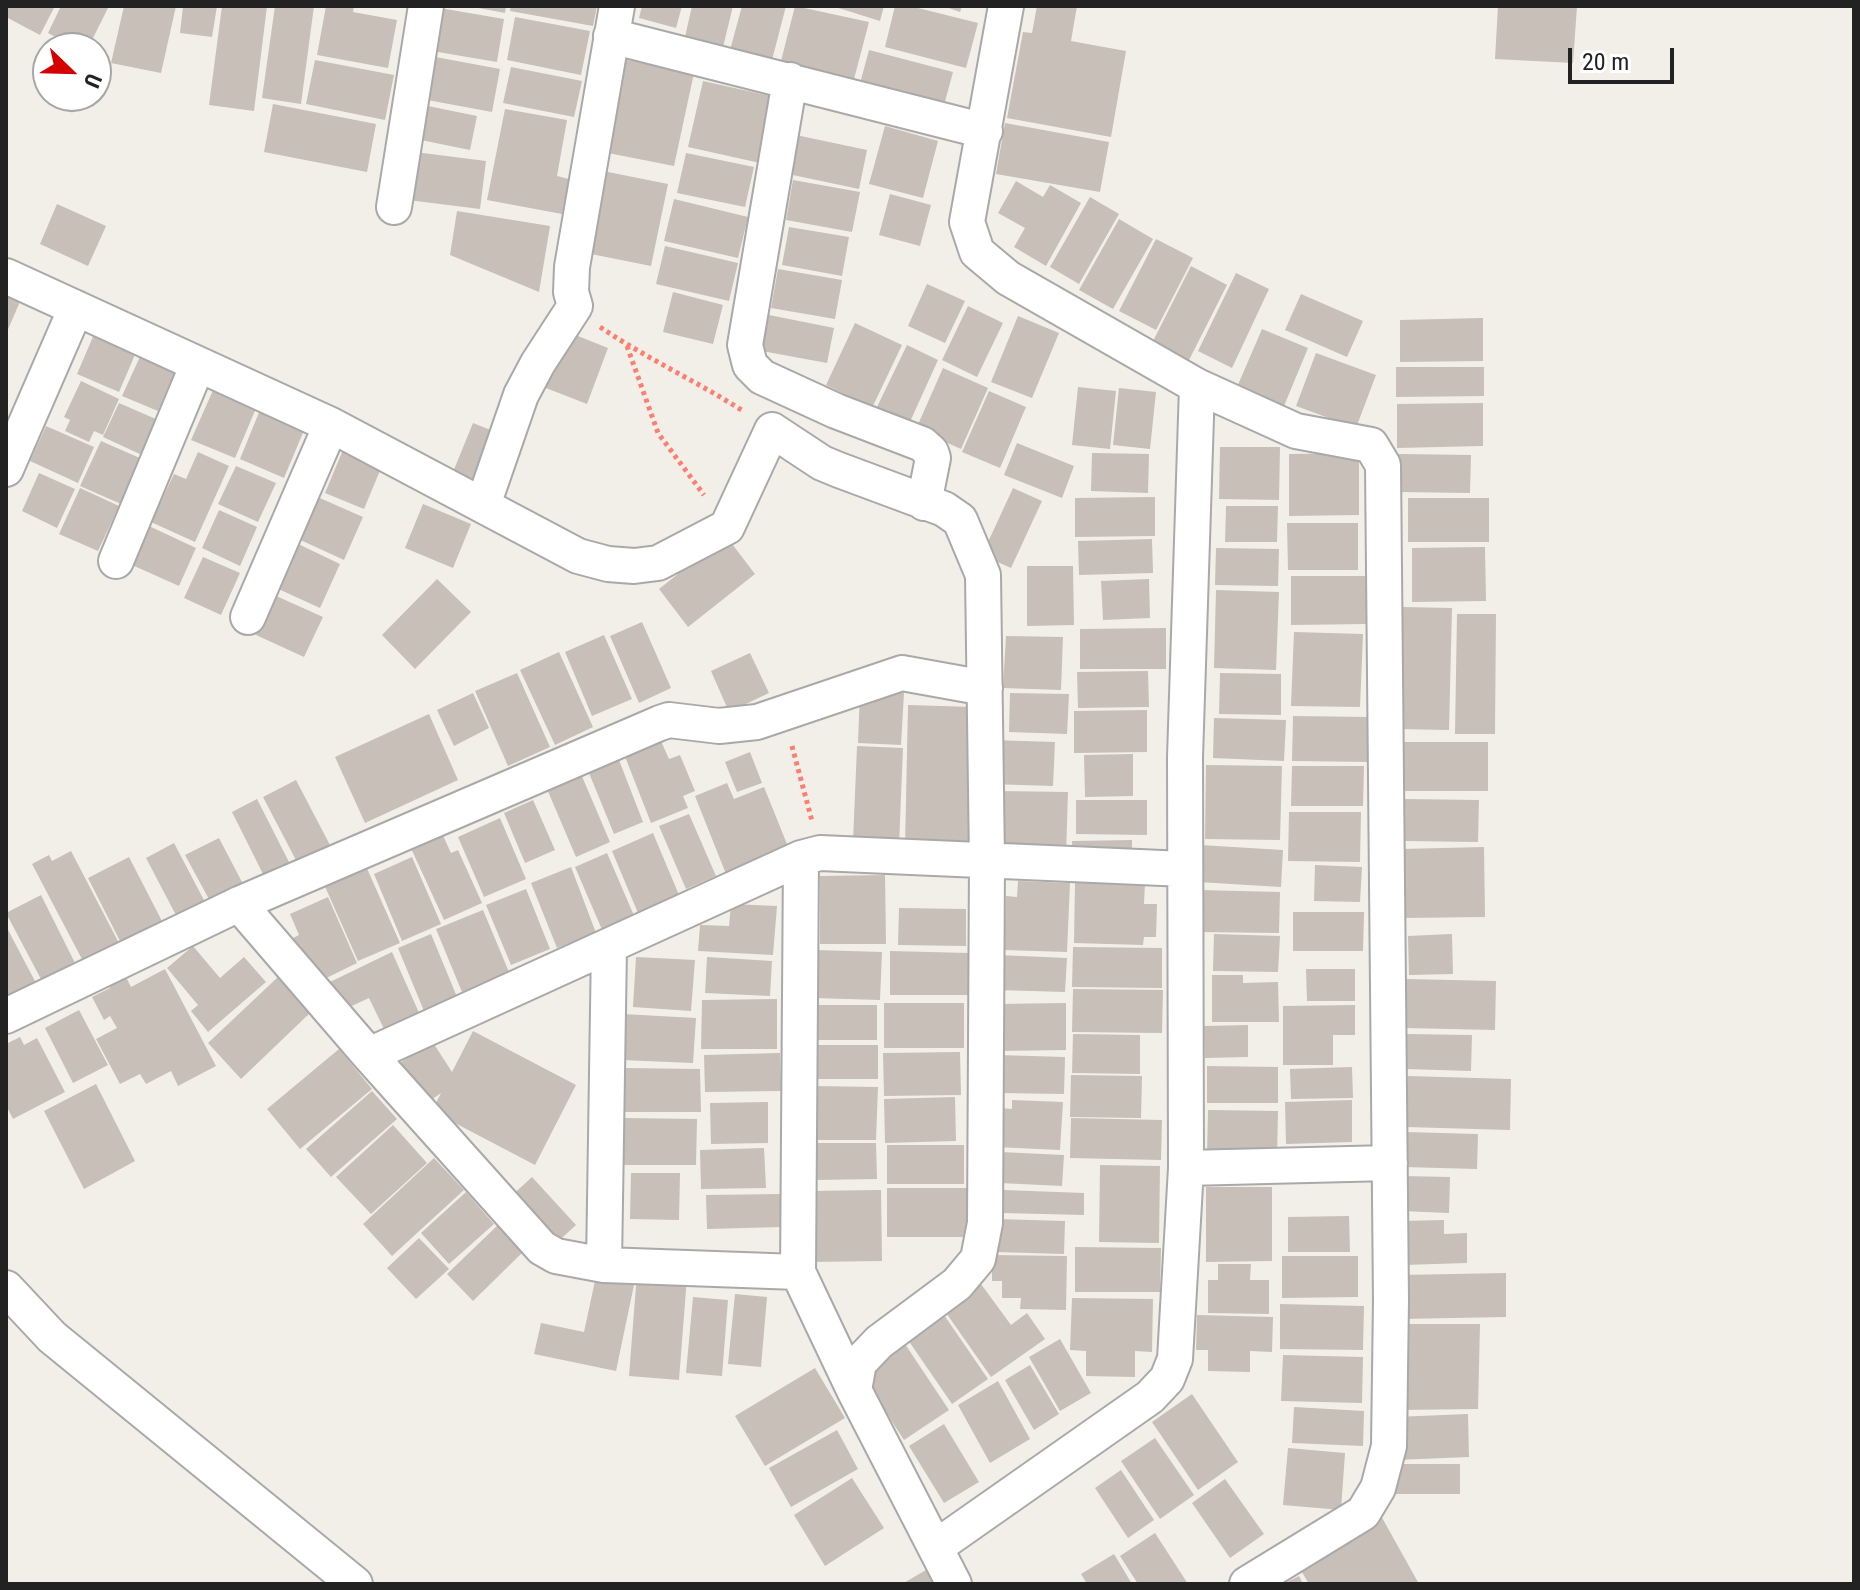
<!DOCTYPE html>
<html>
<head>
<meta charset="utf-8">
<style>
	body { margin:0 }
	#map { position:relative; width:1860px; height:1590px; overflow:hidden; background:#f2efe9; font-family:"Roboto Condensed",sans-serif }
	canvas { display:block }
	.frame { position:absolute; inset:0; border:8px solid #222; pointer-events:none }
	.north { position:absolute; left:32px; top:32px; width:80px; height:80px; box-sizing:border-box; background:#fff; border:2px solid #a7a7a7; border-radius:50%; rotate:113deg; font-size:22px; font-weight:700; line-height:32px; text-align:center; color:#222 }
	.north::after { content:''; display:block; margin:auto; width:28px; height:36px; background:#d40000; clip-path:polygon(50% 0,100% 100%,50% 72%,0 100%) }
	.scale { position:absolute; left:1568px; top:48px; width:106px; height:36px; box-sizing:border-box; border:4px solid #222; border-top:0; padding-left:10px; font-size:24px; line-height:28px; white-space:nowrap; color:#222; -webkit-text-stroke:6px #fff; paint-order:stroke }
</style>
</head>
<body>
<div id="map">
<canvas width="1860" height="1590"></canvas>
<div class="frame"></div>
<div class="north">U</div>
<div class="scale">20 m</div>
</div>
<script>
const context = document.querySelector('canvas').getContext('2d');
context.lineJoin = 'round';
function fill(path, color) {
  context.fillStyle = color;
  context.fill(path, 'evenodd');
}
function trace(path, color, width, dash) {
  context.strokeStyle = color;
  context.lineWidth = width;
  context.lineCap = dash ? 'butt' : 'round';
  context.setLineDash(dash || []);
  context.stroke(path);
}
fill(new Path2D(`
	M6,6H55L40,35L6,17Z
	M61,6H109L88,48H77L48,33Z
	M124,6H176L161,73L111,63Z
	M183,6H217L212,37L180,33Z
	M222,6H267L254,111L209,105Z
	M275,6H314L301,104L262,98Z
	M326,6H354L353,12L397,20L388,68L317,55Z
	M468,6H506L505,13Z
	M511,6H597L593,26L510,11Z
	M642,6H682L676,28L639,18Z
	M692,6H733L723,47L685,37Z
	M742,6H786L772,60L730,50Z
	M795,6L869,22L853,83L780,65Z
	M832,6H884L880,21Z
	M895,6H910L978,23L966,68L885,47Z
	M943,6H962L960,12Z
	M1037,6H1077L1071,41L1126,51L1111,137L1007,118L1023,32L1032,33Z
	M1498,6H1577L1573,63L1495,59Z
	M434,7L504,19L497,62L426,50Z
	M515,17L590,31L581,75L507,60Z
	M869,50L953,72L943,109L859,87Z
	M430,56L500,69L492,112L422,99Z
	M622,59L694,73L674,166L603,152Z
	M315,60L394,75L385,120L306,104Z
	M511,67L582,81L574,117L503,103Z
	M703,81L775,97L760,163L688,147Z
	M273,104L376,124L367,172L264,152Z
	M423,105L477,116L470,150L416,139Z
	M505,109L567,120L557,176L569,179L562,214L487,200Z
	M1005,123L1109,142L1100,192L996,174Z
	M885,126L938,141L923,198L869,184Z
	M796,135L867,150L859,189L788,174Z
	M415,152L486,161L480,209L408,200Z
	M686,153L754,167L745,207L677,193Z
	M598,170L668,184L651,266L581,252Z
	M793,180L860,192L852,232L786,220Z
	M1016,181L1043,197L1050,185L1081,203L1046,266L1014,247L1025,228L998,213Z
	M890,194L931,205L920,246L879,235Z
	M1090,197L1119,214L1079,284L1050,267Z
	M674,199L748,217L738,258L664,241Z
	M57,204L106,226L88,266L40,244Z
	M457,211L550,226L539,292L450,255Z
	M1119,219L1153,239L1113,309L1079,290Z
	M789,227L849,237L842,276L782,265Z
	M1156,239L1193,258L1156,330L1119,311Z
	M665,246L738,263L729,301L656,284Z
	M1191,266L1227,285L1187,364L1151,345Z
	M778,269L842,280L835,319L771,308Z
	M1236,273L1269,289L1232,368L1198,351Z
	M927,284L965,301L945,343L908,326Z
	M6,290L22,297L6,334Z
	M673,292L723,305L713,344L663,332Z
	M1301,294L1363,321L1347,357L1285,330Z
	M968,306L1003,323L977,377L942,360Z
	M769,315L834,328L827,363L762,351Z
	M1018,316L1059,333L1032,398L991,382Z
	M1483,318V361L1400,362V320Z
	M855,323L902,345L872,408L826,385Z
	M98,325L140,343L119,392L77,374Z
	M1262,329L1308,348L1284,406L1237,387Z
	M568,332L608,348L587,404L546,388Z
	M907,345L938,360L909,424L876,409Z
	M143,350L178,364L158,411L122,396Z
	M1316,353L1376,375L1356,428L1296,406Z
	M1396,367H1484V396L1396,397Z
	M943,368L988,388L961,449L916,429Z
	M81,381L119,399L103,435L94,431L89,442L65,431L70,420L64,417Z
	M1078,387L1116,391L1110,449L1072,445Z
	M214,388L257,406L235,458L191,440Z
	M1119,388L1156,392L1150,449L1113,445Z
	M989,391L1026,407L1000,468L962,452Z
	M119,403L158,420L142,455L103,437Z
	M1483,403V446L1397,448V404Z
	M260,410L305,428L284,478L240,459Z
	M473,423L503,435L483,484L453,472Z
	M46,426L94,447L78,483L30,461Z
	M101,441L142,459L121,504L80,486Z
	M1017,443L1074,466L1062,498L1004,475Z
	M345,445L384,461L364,509L325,493Z
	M1220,447H1280L1279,500L1219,499Z
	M198,452L229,466L195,542L151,522L174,474L186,479Z
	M1092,453L1149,454L1148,493L1091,491Z
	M1359,453V515L1289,516V454Z
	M1399,454L1471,455L1470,493L1399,492Z
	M236,466L276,483L258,522L218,504Z
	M39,473L75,489L57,528L22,511Z
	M80,488L119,506L98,551L59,534Z
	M1013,488L1042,501L1011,568L982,555Z
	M313,495L363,517L344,560L294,537Z
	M1155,497V536L1075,537V498Z
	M1408,498H1489V542H1408Z
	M423,504L471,524L453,568L405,548Z
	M1226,506H1278L1277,542H1225Z
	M219,510L257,527L240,566L202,548Z
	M1287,523H1358V570H1288Z
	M149,526L196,548L179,586L132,565Z
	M726,536L755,574L688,627L659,589Z
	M1152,539L1153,573L1079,575L1078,541Z
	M294,542L340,564L320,608L274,587Z
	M1485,547L1486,601L1412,602V548Z
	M1216,548L1279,549L1278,586L1215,585Z
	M203,557L240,573L221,615L184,598Z
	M1027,566H1073L1074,625L1027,626Z
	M1291,576H1367V624L1291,625Z
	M437,579L471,612L415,669L382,635Z
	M1149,579L1150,618L1103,620L1101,581Z
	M1216,590L1279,592L1276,670L1214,668Z
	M274,595L323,617L304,657L256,635Z
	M1402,607L1452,608L1449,730L1399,729Z
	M1457,614H1496L1495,734H1455Z
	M642,622L671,688L639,703L610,636Z
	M1166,628V669H1080V629Z
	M1294,632L1363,634L1360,707L1291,706Z
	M604,635L632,699L592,716L565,652Z
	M1006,636L1063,637L1061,690L1003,688Z
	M559,652L593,727L555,745L520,670Z
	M750,653L769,693L729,712L711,671Z
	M1148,671L1149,707L1078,708L1077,672Z
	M517,673L550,747L508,766L475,691Z
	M1220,673L1281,674V715L1219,714Z
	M860,690L904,693L901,745L858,743Z
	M473,693L489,728L454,746L437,710Z
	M1010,693L1069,694L1067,734L1009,732Z
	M908,705L973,707L970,848L905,847Z
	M1147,710V752L1074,753V711Z
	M429,714L458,780L365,823L335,757Z
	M1293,716L1369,717V762L1292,761Z
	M1214,718L1286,720L1284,761L1213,758Z
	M660,739L669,759L680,755L695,791L683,796L688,808L651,823L624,754Z
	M990,740L1055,742L1053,786L989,784Z
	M1400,742H1488V791H1400Z
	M857,746L903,748L899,845L853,842Z
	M750,752L762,783L737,792L725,762Z
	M1133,754V796L1085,797L1084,755Z
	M619,760L643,822L614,834L589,773Z
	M1206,765L1282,766L1280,840L1205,839Z
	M1292,766H1364L1363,806H1291Z
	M578,767L610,842L576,857L544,782Z
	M296,780L331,847L298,864L263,797Z
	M727,783L734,799L764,787L789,849L726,874L695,796Z
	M997,791L1068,792L1066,856L995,854Z
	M257,799L291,866L266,880L232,812Z
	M1405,799L1479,800L1478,842L1405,841Z
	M533,800L555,850L525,863L504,813Z
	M1076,800H1147V835L1076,834Z
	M1289,812H1361L1360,862L1288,861Z
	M689,814L716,876L686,889L659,826Z
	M500,818L526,879L484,897L458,837Z
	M440,829L451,853L458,850L482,903L444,920L409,844Z
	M653,833L679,895L638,913L612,851Z
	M219,838L243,884L210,901L185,855Z
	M1132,840V862L1073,863L1072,841Z
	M174,843L206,904L178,919L146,858Z
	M1200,845L1283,850L1281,887L1198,882Z
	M1484,847L1485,917L1402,918L1401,849Z
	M71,851L120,945L84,963L32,864L49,855L52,861Z
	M607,853L635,918L603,932L575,867Z
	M129,857L164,925L123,947L88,878Z
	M412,857L441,924L402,941L374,874Z
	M365,864L400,943L358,961L323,882Z
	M1315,865L1362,867L1360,902L1314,901Z
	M571,867L596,933L557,948L531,883Z
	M885,875L886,944H820V876Z
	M1018,881L1070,883L1067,952L1004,950L1006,896L1017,897Z
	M1075,882L1145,883L1144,904H1157L1156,937H1144L1143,945L1074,943Z
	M526,889L550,949L511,965L486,905Z
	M1199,890L1280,892L1279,933L1198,932Z
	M41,895L76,965L43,983L6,913Z
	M328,897L357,963L314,984L293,938L299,935L290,914Z
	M731,904L777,906L773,955L698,951L700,925L729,926Z
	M899,908L966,909V946L898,945Z
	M483,910L509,972L462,992L436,929Z
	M1293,912H1364L1363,951H1293Z
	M6,926L37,985L6,1001Z
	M431,934L457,997L424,1011L398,948Z
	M1214,934L1280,936L1278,972L1213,971Z
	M1452,934L1453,974L1409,975L1408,936Z
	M193,946L220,978L244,957L266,982L208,1032L191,1011L198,1005L167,968Z
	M1073,947L1162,948V988L1072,987Z
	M815,950L882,952L880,1000L814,998Z
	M890,951L969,953L968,995H890Z
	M392,952L420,1015L385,1031L369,998L343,1010L330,982Z
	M999,955L1067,958L1065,992L997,990Z
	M636,957L695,960L691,1011L633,1007Z
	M707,957L772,961L770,996L705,993Z
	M165,969L216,1066L178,1086L171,1071L146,1084L140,1074L120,1084L96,1039L117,1028L110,1016L104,1020L92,997L110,988L106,982L124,973L131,987Z
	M1306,969H1355V1001H1307Z
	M1212,975H1243V983L1278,982L1279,1022H1212Z
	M278,977L311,1012L241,1079L208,1043Z
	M1406,979L1496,981L1495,1030L1405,1028Z
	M1073,989L1163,990L1162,1033L1072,1032Z
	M777,999V1049H701L702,1000Z
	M884,1003H964V1048H884Z
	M1066,1003V1050L997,1051V1004Z
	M815,1005H877V1040H814Z
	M1355,1005V1035H1333V1065H1283V1006Z
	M79,1010L108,1065L73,1083L45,1028Z
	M623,1014L696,1018L693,1063L621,1060Z
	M1248,1025V1057L1205,1058L1204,1026Z
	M473,1031L576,1085L535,1165L432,1111L441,1093L428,1102L401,1062L432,1041L452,1072Z
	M1073,1034L1140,1035V1074L1072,1073Z
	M1406,1034L1472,1035L1471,1071L1405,1069Z
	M20,1037L24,1045L37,1038L65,1092L13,1119L6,1105V1044Z
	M812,1045H878V1079H812Z
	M339,1049L372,1089L300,1149L267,1109Z
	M960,1052L961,1095L884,1096L883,1053Z
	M780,1053L781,1091L705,1092L704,1055Z
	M998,1055L1065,1057L1064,1094L998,1093Z
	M1207,1066L1278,1067V1103H1207Z
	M1352,1067L1353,1098L1291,1099L1290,1069Z
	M624,1068L700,1069L701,1112H624Z
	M1071,1075L1142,1076L1141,1118L1070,1117Z
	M1408,1076L1511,1079L1510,1130L1406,1127Z
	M96,1084L135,1161L84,1189L44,1111Z
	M812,1086L878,1087L876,1140H812Z
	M372,1091L397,1119L331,1177L306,1149Z
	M955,1097L956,1141L885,1143L884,1099Z
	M1012,1100L1063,1102L1060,1150L996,1147L998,1108L1012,1109Z
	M1352,1100V1142L1286,1144L1285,1102Z
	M768,1102V1143L711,1144L710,1103Z
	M1208,1110L1278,1111L1277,1158L1207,1157Z
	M623,1118L697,1119L696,1165H623Z
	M1071,1118L1162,1120L1161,1160L1070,1158Z
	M393,1125L427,1163L371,1214L336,1177Z
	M1405,1132L1478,1134L1477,1169L1404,1167Z
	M816,1143H876L877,1179L816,1180Z
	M887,1145H964V1184H887Z
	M764,1148L766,1188L701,1189L700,1150Z
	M1001,1152L1064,1155L1062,1186L1000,1183Z
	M434,1158L464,1190L392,1256L363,1224Z
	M1100,1165L1160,1166L1159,1243L1099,1242Z
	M631,1173H680L679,1220L630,1219Z
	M1402,1176L1450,1177L1449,1213L1401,1211Z
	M532,1177L576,1225L551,1248L507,1200Z
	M1206,1187H1272V1261L1206,1262Z
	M887,1188H968V1237H887Z
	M881,1190L882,1261L808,1262V1191Z
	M1003,1190L1084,1193V1215L1002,1213Z
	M466,1192L494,1224L449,1264L421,1233Z
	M781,1194L782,1227L707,1229L706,1195Z
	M1349,1216L1350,1252H1288V1217Z
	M996,1219L1065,1221L1064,1254L995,1252Z
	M1444,1220V1234L1467,1233V1263L1404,1265L1402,1221Z
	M498,1225L523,1252L473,1301L447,1274Z
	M419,1238L449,1269L416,1299L387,1268Z
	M1075,1247L1161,1248L1160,1292H1075Z
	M992,1255L1067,1256L1066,1310L1020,1309L1021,1298H1002V1281H992Z
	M1282,1256H1358V1297L1282,1298Z
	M1218,1264H1251L1250,1280H1269V1314L1208,1313V1280H1218Z
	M637,1273L687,1277L679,1380L629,1376Z
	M1506,1273V1317L1401,1319L1400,1275Z
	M596,1276L634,1285L616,1371L534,1354L541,1323L584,1332Z
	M981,1284L1011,1325L1027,1313L1045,1339L991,1377L944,1310Z
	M735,1294L767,1297L761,1367L728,1364Z
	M693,1297L728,1300L722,1376L686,1373Z
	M1072,1298L1153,1299L1152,1352L1135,1351V1377L1086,1376V1351L1070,1350Z
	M1280,1304L1364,1306L1363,1350L1280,1349Z
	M942,1312L988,1379L952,1404L906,1337Z
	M1197,1315L1273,1317L1272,1352L1250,1351V1372L1208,1371V1350H1196Z
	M1399,1324H1480L1478,1409L1399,1410Z
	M1060,1339L1091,1393L1060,1411L1029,1357Z
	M903,1341L949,1410L904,1440L859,1371Z
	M1283,1355L1363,1357L1362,1403L1281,1401Z
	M1030,1365L1059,1414L1034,1430L1005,1380Z
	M815,1368L845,1418L765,1466L735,1416Z
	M998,1381L1030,1439L990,1463L958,1405Z
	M1192,1394L1238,1462L1198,1490L1152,1422Z
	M1294,1407L1364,1411L1363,1446L1292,1443Z
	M1468,1414L1469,1457L1396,1460L1395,1417Z
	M944,1424L979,1482L944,1503L909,1446Z
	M837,1430L858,1469L791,1507L769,1468Z
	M1155,1438L1194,1495L1160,1519L1121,1461Z
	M1288,1448L1345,1453L1341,1510L1283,1505Z
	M1391,1464H1460V1494H1391Z
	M1121,1470L1154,1520L1128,1538L1095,1488Z
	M852,1478L884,1528L825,1566L794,1515Z
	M1225,1479L1264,1534L1230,1558L1192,1503Z
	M1380,1514L1419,1584H1309L1296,1562Z
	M1155,1533L1188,1584H1138L1120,1556Z
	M1114,1554L1132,1584H1087L1081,1574Z
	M926,1570L934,1584H902Z
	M1299,1576L1303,1584H1283Z`), '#c7bfb8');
const street = new Path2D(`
	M1006,6L967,222L977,252L1008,278L1197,386L1296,431L1371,445L1383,465L1391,1300L1389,1446L1378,1488L1363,1513L1247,1584
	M611,36L985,131
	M790,80L745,345L750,365L762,377L836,411L922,444L931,452L933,458L924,503
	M394,207L426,6
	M6,276L331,425L578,556L608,564L634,566L658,563L727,527L772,430L822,463L839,470L944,509L960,520L983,575L987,862L985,1223L978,1259L957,1284L879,1342L859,1363L854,1390
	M6,469L76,308
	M483,505L521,395L538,363L575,306L571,292L572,267L617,6
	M116,561L198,364
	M248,617L331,425
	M801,858L798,1272L854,1390L954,1584
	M239,904L369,1055L542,1248L556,1256L604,1265L798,1272
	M6,1016L239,904L660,723L669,720L719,726L757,722L902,673L985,688
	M369,1055L801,858L820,853L1185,869
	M1186,1168L1390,1163
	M604,1265L609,946
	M6,1288L52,1337L355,1584
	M936,1547L1150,1397L1167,1379L1175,1359L1186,1168L1185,757L1197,386`);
trace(street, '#a9a9a9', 38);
trace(new Path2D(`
	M600,327C646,358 696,381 743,411
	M627,346L658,433L704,495
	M792,746L812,821`), '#fa8072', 5, [4, 4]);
trace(street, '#fff', 34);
</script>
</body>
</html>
